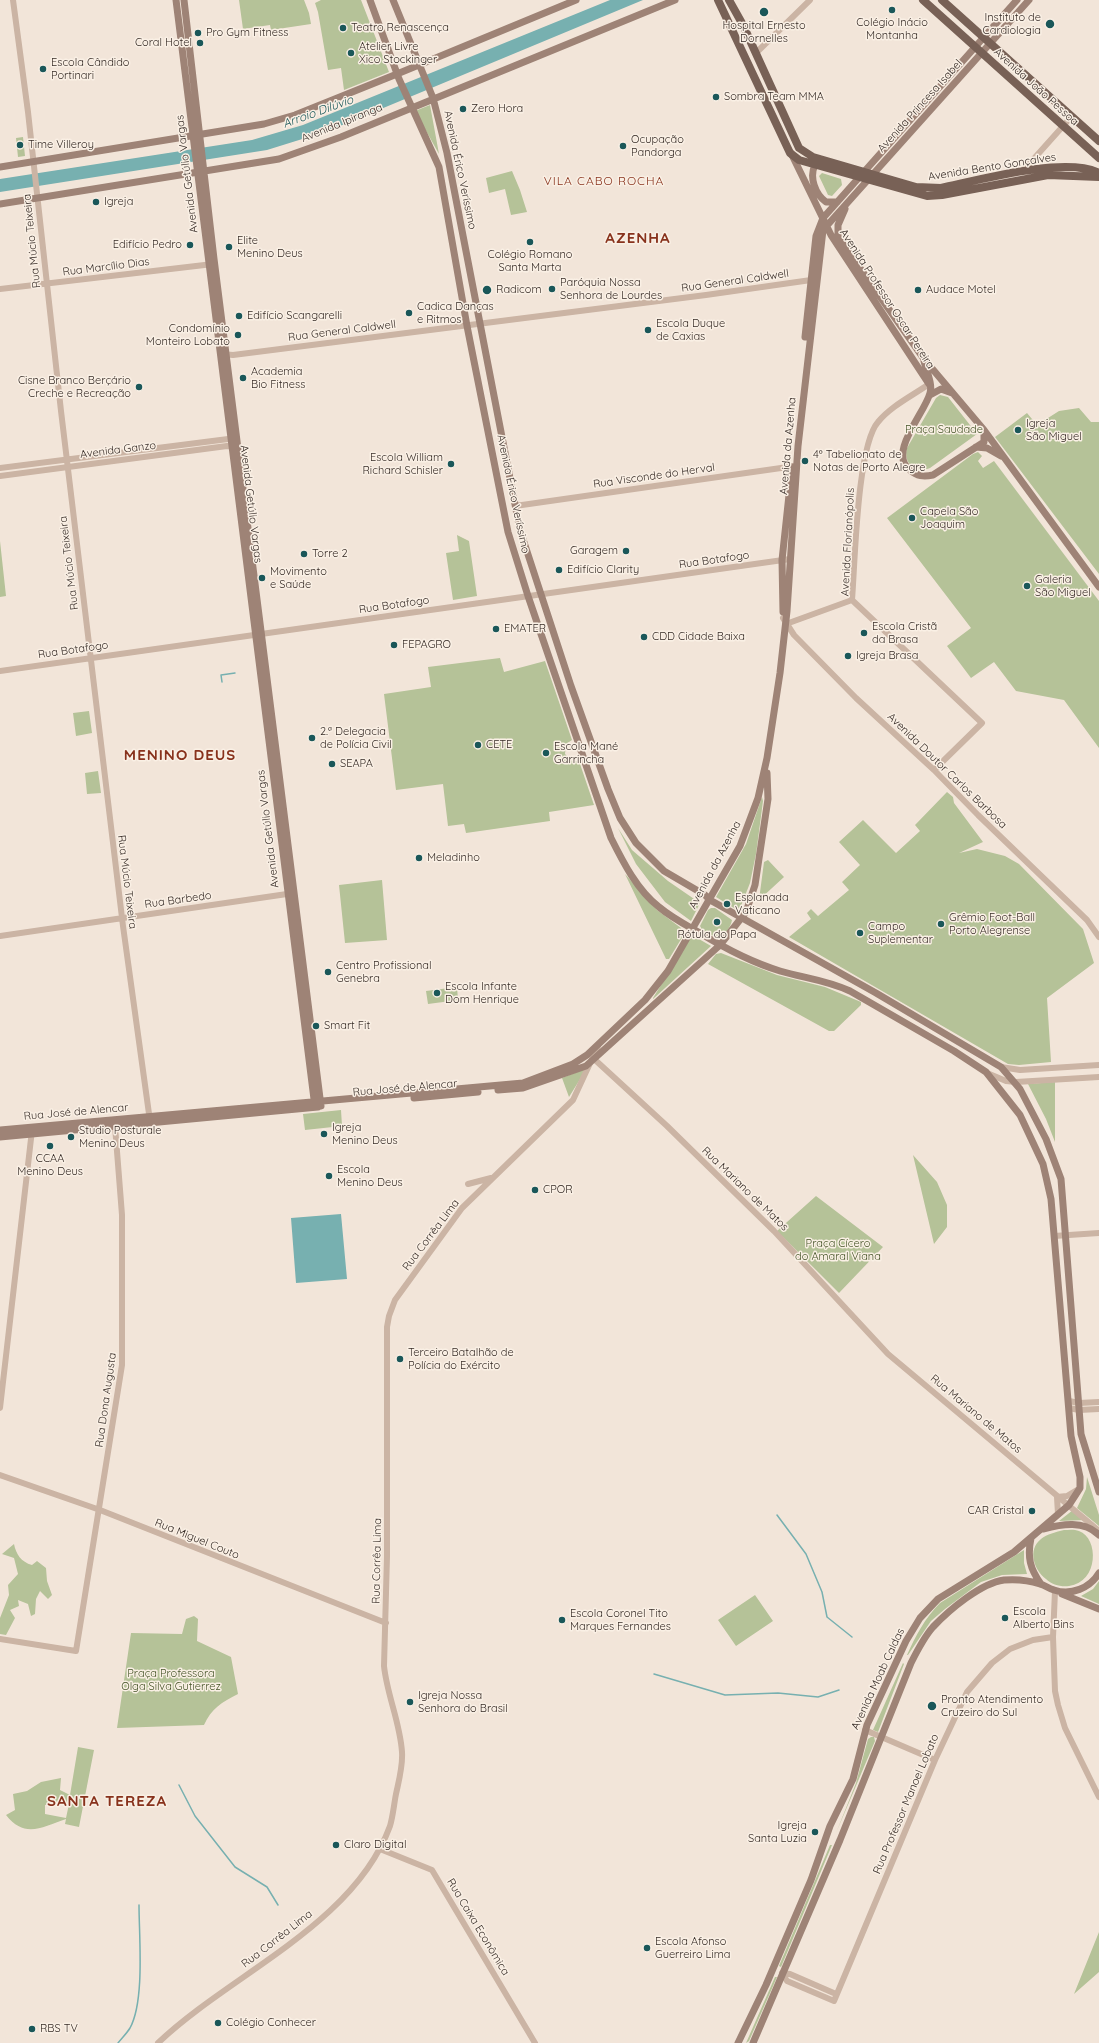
<!DOCTYPE html>
<html>
<head>
<meta charset="utf-8">
<style>
	body { margin:0 }
	canvas { display:block; background:#f2e5d9 }
</style>
</head>
<body>
<canvas width="1099" height="2043"></canvas>
<script>
const context = document.querySelector('canvas').getContext('2d');
context.lineJoin = 'round';
function fill(path, color) {
  context.fillStyle = color;
  context.fill(path, 'evenodd');
}
function trace(path, color, width, dash) {
  context.strokeStyle = color;
  context.lineWidth = width;
  context.lineCap = dash ? 'butt' : 'round';
  context.setLineDash(dash || []);
  context.stroke(path);
}
function drawText(font, color, halo, rows, align = 'center') {
  context.font = font + ' Quicksand,sans-serif';
  context.lineWidth = 3;
  context.setLineDash([]);
  context.textBaseline = 'middle';
  context.strokeStyle = halo;
  context.fillStyle = color;
  for (const [text, x, y, turn = 0] of rows) {
    context.save();
    context.translate(x, y);
    context.rotate((+turn || 0) * Math.PI / 180);
    context.textAlign = isNaN(turn) ? turn : align;
    if (halo) context.strokeText(text, 0, 0);
    context.fillText(text, 0, 0);
    context.restore();
  }
}
fill(new Path2D(`
	M239,0H304L309,13L311,24L271,30L270,25L243,29Z
	M321,0H361L389,72L344,90L341,68L328,70L318,12L315,3Z
	M430,105L439,154L415,111Z
	M23,137L25,156L18,157L16,138Z
	M512,171L520,190L527,212L511,215L505,189L489,193L486,178Z
	M822,173L841,179L842,185L832,196L828,195L819,176Z
	M940,395L948,397L977,434L930,468C915,474 903,463 907,448L936,398Z
	M1079,408L1091,422H1099V574L995,437L1027,413L1037,425L1059,411Z
	M978,452L982,456L978,461L983,468L994,461L1099,601V748L1064,700L1016,691L994,662L971,678L947,646L971,628L887,518L973,454Z
	M457,535L469,541L477,596L453,600L446,553L459,551Z
	M0,541L6,596L0,597Z
	M500,658L504,672L545,661L572,740L566,744L565,754L572,761H579L594,805L549,812L550,821L466,833L464,824L448,826L443,784L396,790L384,694L431,687L428,667Z
	M89,711L92,733L76,736L73,713Z
	M98,771L101,793L87,794L85,773Z
	M947,792L953,797L954,803L983,842L959,853L977,849L1005,856L1019,864L1083,929L1094,963L1047,998L1051,1062L1019,1065L1008,1064L789,937L811,919L807,913L811,909L818,916L849,890L842,882L860,865L839,842L863,820L896,853L920,831L915,825Z
	M762,797L763,801L756,854L750,883L739,911L716,897L746,844Z
	M618,828L632,850L668,881L700,903L691,921L665,902L636,864Z
	M768,860L784,877L759,900L764,862Z
	M625,874L657,910L681,928L683,936L669,959H666Z
	M382,880L387,940L345,943L339,885Z
	M711,908H715L732,920C731,927 724,936 718,938L703,931L700,926L708,910Z
	M692,935L711,946L653,999V998Z
	M721,953L777,975L825,987L861,1002V1005L834,1031H829L708,964L716,954Z
	M457,987L458,1000L428,1004L426,991Z
	M587,1068L569,1097L562,1078Z
	M1055,1082V1142L1046,1119L1028,1084Z
	M341,1110L342,1126L305,1130L303,1114Z
	M913,1155L937,1182L947,1205V1227L934,1244Z
	M816,1196L883,1247L839,1293L777,1231Z
	M1087,1477L1099,1515V1526L1077,1508L1086,1489Z
	M1073,1510L1085,1520L1059,1521Z
	M1064,1530C1068,1530 1074,1529 1079,1531C1099,1538 1099,1582 1069,1586C1061,1587 1052,1585 1046,1579C1034,1570 1027,1550 1041,1539C1047,1534 1056,1532 1064,1530Z
	M14,1544C16,1554 21,1562 32,1565L37,1561L46,1568L47,1581L52,1595L48,1599L40,1591L36,1599L35,1614L31,1616L28,1604L18,1600L19,1606L10,1610L15,1618L6,1635L0,1634V1618L9,1595L8,1585L18,1574L14,1558L2,1554Z
	M1024,1550V1563L1027,1574L1002,1575L981,1582L945,1609L931,1621L908,1655H907C916,1635 925,1618 940,1603Z
	M1099,1581V1604L1081,1596L1093,1589Z
	M755,1595L773,1621L736,1646L718,1620Z
	M194,1616L198,1619L197,1641L231,1657L238,1694C222,1702 211,1709 204,1725L117,1728L131,1633L182,1634L186,1619Z
	M903,1663L904,1664L878,1732L873,1730Z
	M871,1737H874L875,1741L836,1833L856,1783L868,1739Z
	M78,1747L94,1750L79,1827L65,1824L66,1819C42,1827 25,1839 6,1815L15,1810L13,1794L27,1791L41,1782L61,1778L60,1790L70,1795ZM57,1802L69,1804L66,1818L45,1814V1805Z
	M830,1845H832L781,1967L779,1966Z
	M1099,1932V1972L1074,1994Z
	M775,1977H777L749,2041L746,2043Z`), '#b5c298');
fill(new Path2D(`
	M610,0H643L328,131L267,150L0,192V179L252,140L303,125Z
	M341,1214L347,1279L296,1283L291,1218Z`), '#77b0b0');
trace(new Path2D(`
	M222,682L221,675L235,673
	M777,1515L806,1554L822,1592L827,1617L852,1637
	M654,1674L725,1695L778,1693L818,1697L839,1690
	M179,1785L195,1816L235,1867L267,1887L278,1905
	M118,2043C122,2038 127,2033 130,2028C145,2001 139,1936 139,1905`), '#77b0b0', 1.5);
trace(new Path2D(`
	M13,0L28,112L61,411L123,926L150,1121
	M756,53L810,0
	M1022,172L1072,116
	M0,289L213,264
	M222,354L233,355L706,295L811,280
	M0,468L236,438
	M0,476L227,446L236,447
	M515,506L795,466
	M852,600L982,723L934,770
	M852,600C855,564 857,446 878,422C891,406 912,396 929,384
	M783,618L794,635L856,698L934,770L978,815L1087,920L1099,937
	M786,624L852,600
	M0,671L790,559
	M0,936L287,894
	M593,1058L667,1126L774,1231L888,1354L1099,1531
	M1001,1067L1020,1070L1099,1065
	M987,1073L1006,1081L1016,1082L1099,1077
	M468,1184L491,1178
	M1054,1236L1099,1233
	M1069,1401L1079,1403L1099,1402
	M0,1408L32,1130
	M1069,1408L1079,1410L1099,1409
	M0,1475L100,1510L386,1623
	M1057,1497L1067,1496L1077,1490
	M1057,1497L1058,1514
	M1055,1591L1053,1637L1055,1691L1058,1705L1065,1728L1099,1797
	M0,1639L76,1651L122,1365V1215L115,1126
	M865,1730L935,1760
	M380,1849L432,1870L535,2043
	M782,1973L787,1981L834,2001L935,1760L967,1692L992,1663L1010,1649L1033,1640L1053,1637
	M782,1973L790,1974L836,1994
	M158,2043C230,1974 354,1925 390,1826C393,1816 394,1804 396,1794C399,1780 403,1766 402,1752C400,1722 387,1695 384,1666L387,1556V1327L389,1316L395,1300L462,1208L573,1100L598,1046`), '#cbb4a4', 6);
trace(new Path2D(`
	M176,0L315,1107
	M184,0L214,259L321,1106
	M370,0L399,79L439,167L467,326L508,532L528,596L611,838C623,862 637,890 659,907C672,918 686,925 700,933C726,949 751,962 780,971C804,978 827,980 850,991L954,1051L986,1072L1020,1115L1043,1164L1051,1199L1071,1436L1080,1477V1488L1069,1505L1014,1552L938,1599L920,1618L906,1641L867,1725L853,1779L830,1826L811,1880L766,1985L738,2043
	M393,0L433,98L447,153L520,530L571,686L608,789L620,818L636,843L664,871L705,895L710,900L876,993L1001,1067L1020,1089L1046,1139L1061,1179L1081,1434L1099,1492
	M791,153L831,235L929,384
	M815,165C809,177 815,194 826,202H837
	M0,167L264,124L295,115L397,74L576,0
	M0,204L279,159L341,137L675,0
	M845,209L838,225V237L924,359L984,430L1099,587
	M805,337L816,236L823,218L1017,0
	M924,361C926,370 933,384 930,393C925,413 887,453 910,470C917,476 923,477 933,475L984,442V432
	M930,395L941,389L952,393
	M976,447L987,448L1001,456
	M783,612L782,560L792,467
	M498,1090L523,1088L586,1066L720,945L746,912L755,885L768,799L767,773
	M414,1098L478,1092
	M0,1130L523,1083L573,1064L587,1055L645,1000L668,971L740,846L758,798L767,758L780,673L787,611L798,446L823,230L1029,0
	M0,1137L318,1107
	M1043,1529C1062,1524 1084,1520 1099,1535
	M1031,1538C1027,1557 1030,1569 1041,1584
	M1062,1594L1099,1609
	M753,2043L840,1840L911,1663C917,1651 924,1637 933,1627C949,1610 981,1583 1004,1580C1016,1579 1028,1580 1040,1584C1045,1585 1049,1589 1054,1590C1071,1596 1090,1588 1099,1573`), '#9e8376', 7);
trace(new Path2D(`
	M718,0L790,153L799,160L927,196L942,195L1048,175L1099,177
	M729,0L743,25L799,148L813,157L916,187L941,188C979,180 1066,156 1099,173
	M923,0L1099,158
	M942,0L1099,141`), '#786156', 8);
for (const [x, y, r, color] of [
	[892,10,4,"#1a5759"],
	[764,12,5,"#1a5759"],
	[1050,24,5,"#1a5759"],
	[343,28,4,"#1a5759"],
	[198,33,4,"#1a5759"],
	[200,43,4,"#1a5759"],
	[351,53,4,"#1a5759"],
	[43,69,4,"#1a5759"],
	[716,97,4,"#1a5759"],
	[463,109,4,"#1a5759"],
	[20,145,4,"#1a5759"],
	[623,146,4,"#1a5759"],
	[96,202,4,"#1a5759"],
	[530,242,4,"#1a5759"],
	[190,245,4,"#1a5759"],
	[229,247,4,"#1a5759"],
	[552,289,4,"#1a5759"],
	[487,290,5,"#1a5759"],
	[918,290,4,"#1a5759"],
	[409,313,4,"#1a5759"],
	[239,316,4,"#1a5759"],
	[648,330,4,"#1a5759"],
	[238,335,4,"#1a5759"],
	[243,378,4,"#1a5759"],
	[139,387,4,"#1a5759"],
	[1018,430,4,"#1a5759"],
	[805,461,4,"#1a5759"],
	[451,464,4,"#1a5759"],
	[912,518,4,"#1a5759"],
	[626,551,4,"#1a5759"],
	[304,554,4,"#1a5759"],
	[559,570,4,"#1a5759"],
	[262,578,4,"#1a5759"],
	[1027,586,4,"#1a5759"],
	[496,629,4,"#1a5759"],
	[864,633,4,"#1a5759"],
	[644,637,4,"#1a5759"],
	[394,645,4,"#1a5759"],
	[848,656,4,"#1a5759"],
	[312,738,4,"#1a5759"],
	[478,745,4,"#1a5759"],
	[546,753,4,"#1a5759"],
	[332,764,4,"#1a5759"],
	[419,858,4,"#1a5759"],
	[727,904,4,"#1a5759"],
	[717,922,4,"#1a5759"],
	[941,924,4,"#1a5759"],
	[860,933,4,"#1a5759"],
	[328,972,4,"#1a5759"],
	[437,993,4,"#1a5759"],
	[316,1026,4,"#1a5759"],
	[324,1134,4,"#1a5759"],
	[71,1137,4,"#1a5759"],
	[50,1146,4,"#1a5759"],
	[329,1176,4,"#1a5759"],
	[535,1190,4,"#1a5759"],
	[400,1359,4,"#1a5759"],
	[1032,1511,4,"#1a5759"],
	[1005,1618,4,"#1a5759"],
	[562,1620,4,"#1a5759"],
	[410,1702,4,"#1a5759"],
	[932,1706,5,"#1a5759"],
	[815,1832,4,"#1a5759"],
	[336,1845,4,"#1a5759"],
	[647,1948,4,"#1a5759"],
	[218,2023,4,"#1a5759"],
	[32,2029,4,"#1a5759"]
]) {
  const dot = new Path2D();
  dot.arc(x, y, r, 0, 2 * Math.PI);
  context.fillStyle = color;
  context.fill(dot);
  trace(dot, '#faf0e5', 1.5);
}
drawText('11px', '#362b26', '#faf0e5', [
	["Instituto de",1041,18,"right"],
	["Cardiologia",1041,31,"right"],
	["Colégio Inácio",892,23,"center"],
	["Montanha",892,36,"center"],
	["Hospital Ernesto",764,26,"center"],
	["Dornelles",764,39,"center"],
	["Teatro Renascença",351,28],
	["Pro Gym Fitness",206,33],
	["Coral Hotel",192,43,"right"],
	["Atelier Livre",359,47],
	["Xico Stockinger",359,60],
	["Escola Cândido",51,63],
	["Portinari",51,76],
	["Sombra Team MMA",724,97],
	["Zero Hora",471,109],
	["Ocupação",631,140],
	["Pandorga",631,153],
	["Time Villeroy",28,145],
	["Igreja",104,202],
	["Elite",237,241],
	["Menino Deus",237,254],
	["Edifício Pedro",182,245,"right"],
	["Colégio Romano",530,255,"center"],
	["Santa Marta",530,268,"center"],
	["Paróquia Nossa",560,283],
	["Senhora de Lourdes",560,296],
	["Radicom",496,290],
	["Audace Motel",926,290],
	["Cadica Danças",417,307],
	["e Ritmos",417,320],
	["Edifício Scangarelli",247,316],
	["Escola Duque",656,324],
	["de Caxias",656,337],
	["Condomínio",230,329,"right"],
	["Monteiro Lobato",230,342,"right"],
	["Academia",251,372],
	["Bio Fitness",251,385],
	["Cisne Branco Berçário",131,381,"right"],
	["Creche e Recreação",131,394,"right"],
	["Igreja",1026,424],
	["São Miguel",1026,437],
	["4º Tabelionato de",813,455],
	["Notas de Porto Alegre",813,468],
	["Escola William",443,458,"right"],
	["Richard Schisler",443,471,"right"],
	["Capela São",920,512],
	["Joaquim",920,525],
	["Garagem",618,551,"right"],
	["Torre 2",312,554],
	["Edifício Clarity",567,570],
	["Movimento",270,572],
	["e Saúde",270,585],
	["Galeria",1035,580],
	["São Miguel",1035,593],
	["Escola Cristã",872,627],
	["da Brasa",872,640],
	["EMATER",504,629],
	["CDD Cidade Baixa",652,637],
	["FEPAGRO",402,645],
	["Igreja Brasa",856,656],
	["2.ª Delegacia",320,732],
	["de Polícia Civil",320,745],
	["CETE",486,745],
	["Escola Mané",554,747],
	["Garrincha",554,760],
	["SEAPA",340,764],
	["Meladinho",427,858],
	["Esplanada",735,898],
	["Vaticano",735,911],
	["Grêmio Foot-Ball",949,918],
	["Porto Alegrense",949,931],
	["Campo",868,927],
	["Suplementar",868,940],
	["Rótula do Papa",717,935,"center"],
	["Centro Profissional",336,966],
	["Genebra",336,979],
	["Escola Infante",445,987],
	["Dom Henrique",445,1000],
	["Smart Fit",324,1026],
	["Igreja",332,1128],
	["Menino Deus",332,1141],
	["Studio Posturale",79,1131],
	["Menino Deus",79,1144],
	["CCAA",50,1159,"center"],
	["Menino Deus",50,1172,"center"],
	["Escola",337,1170],
	["Menino Deus",337,1183],
	["CPOR",543,1190],
	["Terceiro Batalhão de",408,1353],
	["Polícia do Exército",408,1366],
	["CAR Cristal",1024,1511,"right"],
	["Escola",1013,1612],
	["Alberto Bins",1013,1625],
	["Escola Coronel Tito",570,1614],
	["Marques Fernandes",570,1627],
	["Igreja Nossa",418,1696],
	["Senhora do Brasil",418,1709],
	["Pronto Atendimento",941,1700],
	["Cruzeiro do Sul",941,1713],
	["Igreja",807,1826,"right"],
	["Santa Luzia",807,1839,"right"],
	["Claro Digital",344,1845],
	["Escola Afonso",655,1942],
	["Guerreiro Lima",655,1955],
	["Colégio Conhecer",226,2023],
	["RBS TV",40,2029]
], 'left');
drawText('11px', '#362b26', '#faf0e5', [
	["Avenida João Pessoa",1036,87,42],
	["Avenida Princesa Isabel",920,106,-48],
	["Avenida Ipiranga",342,123,-22],
	["Avenida Bento Gonçalves",992,167,-9],
	["Avenida Érico Veríssimo",460,170,78],
	["Avenida Getúlio Vargas",187,174,-97],
	["Rua Múcio Teixeira",32,241,-96],
	["Rua Marcílio Dias",106,267,-7],
	["Rua General Caldwell",735,281,-8],
	["Avenida Professor Oscar Pereira",887,299,57],
	["Rua General Caldwell",342,331,-7],
	["Avenida da Azenha",788,446,-85],
	["Avenida Ganzo",118,450,-7],
	["Rua Visconde do Herval",654,476,-8],
	["Avenida Érico Veríssimo",513,494,78],
	["Avenida Getúlio Vargas",251,504,83],
	["Avenida Florianópolis",848,542,-87],
	["Rua Botafogo",714,560,-8],
	["Rua Múcio Teixeira",69,563,-97],
	["Rua Botafogo",394,605,-8],
	["Rua Botafogo",73,650,-8],
	["Avenida Doutor Carlos Barbosa",947,771,44],
	["Avenida Getúlio Vargas",268,829,-97],
	["Avenida da Azenha",715,865,-62],
	["Rua Múcio Teixeira",127,882,83],
	["Rua Barbedo",178,900,-8],
	["Rua José de Alencar",405,1088,-5],
	["Rua José de Alencar",76,1112,-5],
	["Rua Mariano de Matos",745,1189,44],
	["Rua Corrêa Lima",431,1235,-53],
	["Rua Dona Augusta",106,1400,-82],
	["Rua Mariano de Matos",976,1414,40],
	["Rua Miguel Couto",197,1539,22],
	["Rua Corrêa Lima",377,1561,-89],
	["Avenida Moab Caldas",878,1679,-65],
	["Rua Professor Manoel Lobato",906,1804,-67],
	["Rua Caixa Econômica",478,1927,59],
	["Rua Corrêa Lima",277,1939,-38]
]);
drawText('11px', '#465529', '#faf0e5', [
	["Praça Saudade",944,430],
	["Praça Cícero",838,1244],
	["do Amaral Viana",838,1257],
	["Praça Professora",171,1674],
	["Olga Silva Gutierrez",171,1687]
]);
drawText('italic 12px', '#1a5759', '#faf0e5', [
	["Arroio Dilúvio",318,112,-20]
]);
context.letterSpacing = '1px';
drawText('12px', '#88321c', '#faf0e5', [
	["VILA CABO ROCHA",604,181]
]);
context.letterSpacing = '0px';
context.letterSpacing = '1px';
drawText('bold 15px', '#88321c', '#faf0e5', [
	["AZENHA",638,238],
	["MENINO DEUS",180,755],
	["SANTA TEREZA",107,1801]
]);
context.letterSpacing = '0px';
</script>
</body>
</html>
